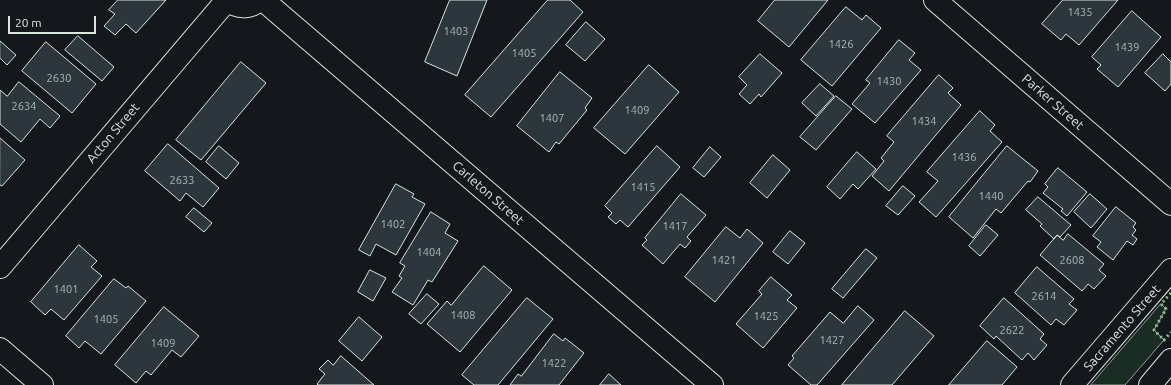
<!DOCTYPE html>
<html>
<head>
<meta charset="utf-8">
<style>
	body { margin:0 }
	#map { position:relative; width:1171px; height:385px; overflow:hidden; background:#14181c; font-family:Ubuntu,sans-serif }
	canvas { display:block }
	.scale { position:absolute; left:8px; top:16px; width:88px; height:18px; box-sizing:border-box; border:2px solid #d8e6dc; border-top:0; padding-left:5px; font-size:12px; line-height:14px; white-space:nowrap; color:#d8e6dc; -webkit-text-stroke:3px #14181c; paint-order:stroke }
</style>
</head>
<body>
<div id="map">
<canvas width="1171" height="385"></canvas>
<div class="scale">20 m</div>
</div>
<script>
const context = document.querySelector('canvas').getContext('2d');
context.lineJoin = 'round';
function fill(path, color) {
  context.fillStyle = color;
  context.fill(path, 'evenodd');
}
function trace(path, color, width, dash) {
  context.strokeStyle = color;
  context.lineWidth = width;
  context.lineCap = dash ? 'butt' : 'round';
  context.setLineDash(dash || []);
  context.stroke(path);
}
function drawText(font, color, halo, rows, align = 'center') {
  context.font = font + ' Ubuntu,sans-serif';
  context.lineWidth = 3;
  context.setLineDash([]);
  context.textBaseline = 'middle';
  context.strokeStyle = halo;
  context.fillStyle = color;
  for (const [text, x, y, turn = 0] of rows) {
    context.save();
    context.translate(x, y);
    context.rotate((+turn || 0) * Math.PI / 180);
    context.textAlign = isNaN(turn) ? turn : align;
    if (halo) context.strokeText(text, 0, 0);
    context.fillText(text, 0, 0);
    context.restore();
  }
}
const green = new Path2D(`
	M1161,304L1166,309L1154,330L1164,340L1125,385H1091Z`);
fill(green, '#1a2d24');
trace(green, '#939e99', 1);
const building = new Path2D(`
	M118,0H166L136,33L126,24L115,35L104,26L115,14L109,10Z
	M450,0H487L457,76L425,62Z
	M548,0H570L583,12L491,117L465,95Z
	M775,0H828L789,47L758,21Z
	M1063,0H1118L1079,45L1066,34L1061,40L1042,24Z
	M846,7L862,20L866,15L881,28L832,86L801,60Z
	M1132,11L1161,37L1118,87L1097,69L1101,65L1092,57Z
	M586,22L605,39L585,61L566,45Z
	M78,36L114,67L102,81L65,50Z
	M899,40L915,53L909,60L921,70L875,123L852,104L870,83L866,80Z
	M0,41L16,55L7,65L0,58Z
	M46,42L96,84L72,113L22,71Z
	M760,54L782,73L761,97L759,94L750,104L739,94L747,85L739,77Z
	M1163,54L1171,62V84L1165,91L1145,73Z
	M241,62L266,83L201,160L176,140Z
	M649,65L679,92L625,154L594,128Z
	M560,72L592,98L585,108L587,110L559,144L556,142L549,152L517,126Z
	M939,75L953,88L948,93L961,105L889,191L872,176L884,161L881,158L894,142L887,136Z
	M19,82L60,116L50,128L40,119L21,142L0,124V90L7,96Z
	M820,84L834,96L816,116L802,103Z
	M836,96L852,109L816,150L800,137Z
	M980,111L995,125L990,131L1002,142L936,217L919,202L938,181L927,172Z
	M0,138L25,160L2,186L0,185Z
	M168,144L219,188L203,207L186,193L180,201L145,171Z
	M219,146L239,163L226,179L206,162Z
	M657,146L680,167L628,227L620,220L616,224L608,217L612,213L605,206Z
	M1007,146L1038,171L1030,182L1028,181L1001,213L996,209L973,238L949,217Z
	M710,147L721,157L704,177L693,168Z
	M857,152L876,169L858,189L853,184L840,199L827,187Z
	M773,155L790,170L767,198L750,183Z
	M1058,168L1087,192L1067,216L1061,211L1063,209L1043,193L1048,187L1045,184Z
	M396,184L414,194L412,197L425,204L396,255L376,244L370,256L359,250Z
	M903,186L915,196L898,215L886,206Z
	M681,194L706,215L687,237L691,241L685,248L680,244L663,264L642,245L647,240L645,238Z
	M1090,194L1107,209L1091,228L1074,212Z
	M1038,197L1071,225L1060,237L1057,235L1054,239L1040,226L1042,224L1026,210Z
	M1116,207L1136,223L1133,227L1136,230L1132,235L1137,239L1133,245L1127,241L1113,260L1097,247L1101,242L1093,236Z
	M194,208L212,223L204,232L186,217Z
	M431,212L450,224L445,233L458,241L432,282L428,280L413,305L392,292L402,278L399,276L405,266L400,263Z
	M986,225L998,235L980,256L969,246Z
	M726,227L740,238L747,229L763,243L715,302L685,277Z
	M790,231L805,243L788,264L773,252Z
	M1068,234L1104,264L1099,270L1106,276L1094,289L1088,284L1082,291L1040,255L1057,235L1063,240Z
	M79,245L97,261L91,267L102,276L64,320L51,309L45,315L31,302Z
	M866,249L877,258L843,298L832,289Z
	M484,266L512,290L460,352L427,324L447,301L451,305Z
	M1037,267L1074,299L1069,304L1077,310L1064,325L1056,319L1051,325L1015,293Z
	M370,270L386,278L373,301L358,292Z
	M771,277L792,295L787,300L797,308L763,348L736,324L762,294L759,291Z
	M114,279L126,288L128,286L146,301L101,354L85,341L79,348L66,336Z
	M427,294L439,304L421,324L409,314Z
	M527,298L553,319L498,385H474L462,375Z
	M1004,298L1044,334L1040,339L1047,345L1034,360L1028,353L1022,360L996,336L994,339L980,326Z
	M858,306L874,320L817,385H811L788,365L794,358L792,356L830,312L843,323Z
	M164,307L199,336L181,357L172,350L151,375L146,371L136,383L115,365Z
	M905,311L934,336L892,385H842Z
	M359,317L382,337L362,361L339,341Z
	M554,334L563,341L565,338L584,353L559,385H510L518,374L521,376Z
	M987,341L1017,367L1002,385H949Z
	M341,356L374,385H318L317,384L325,374L319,369L328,360L333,365Z
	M609,374L621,385H600Z`);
fill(building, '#2c363c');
trace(building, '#d8e6dc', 1);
const street = new Path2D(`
	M227,0C238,8 249,9 260,0
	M263,0L712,385
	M935,0L1171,204
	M0,267L227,0
	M0,349L42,385`);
const secondary = new Path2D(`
	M1072,385L1171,270
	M1150,385L1171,360`);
trace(street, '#d8e6dc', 24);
trace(secondary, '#d8e6dc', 24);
trace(street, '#14181c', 22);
trace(secondary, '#14181c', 22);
trace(new Path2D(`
	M1171,293L1161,304L1166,309L1154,330L1164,340L1171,332`), '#8ac095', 3, [2, 3]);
drawText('11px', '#adbab4', null, [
	["1435",1080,12],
	["1403",456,31],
	["1426",841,44],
	["1439",1127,47],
	["1405",524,53],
	["2630",59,78],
	["1430",889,81],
	["2634",24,106],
	["1409",637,110],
	["1407",552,118],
	["1434",924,121],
	["1436",964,157],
	["2633",182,180],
	["1415",643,187],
	["1440",991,196],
	["1402",393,224],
	["1417",675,226],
	["1404",429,252],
	["1421",724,260],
	["2608",1072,260],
	["1401",66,289],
	["2614",1044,296],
	["1408",463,315],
	["1425",766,316],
	["1405",106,319],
	["2622",1012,330],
	["1427",832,340],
	["1409",163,343],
	["1422",554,363]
]);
drawText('13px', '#d8e6dc', '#14181c', [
	["Parker Street",1053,102,41],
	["Acton Street",113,133,-50],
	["Carleton Street",488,193,41],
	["Sacramento Street",1122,328,-49]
]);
</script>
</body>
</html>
